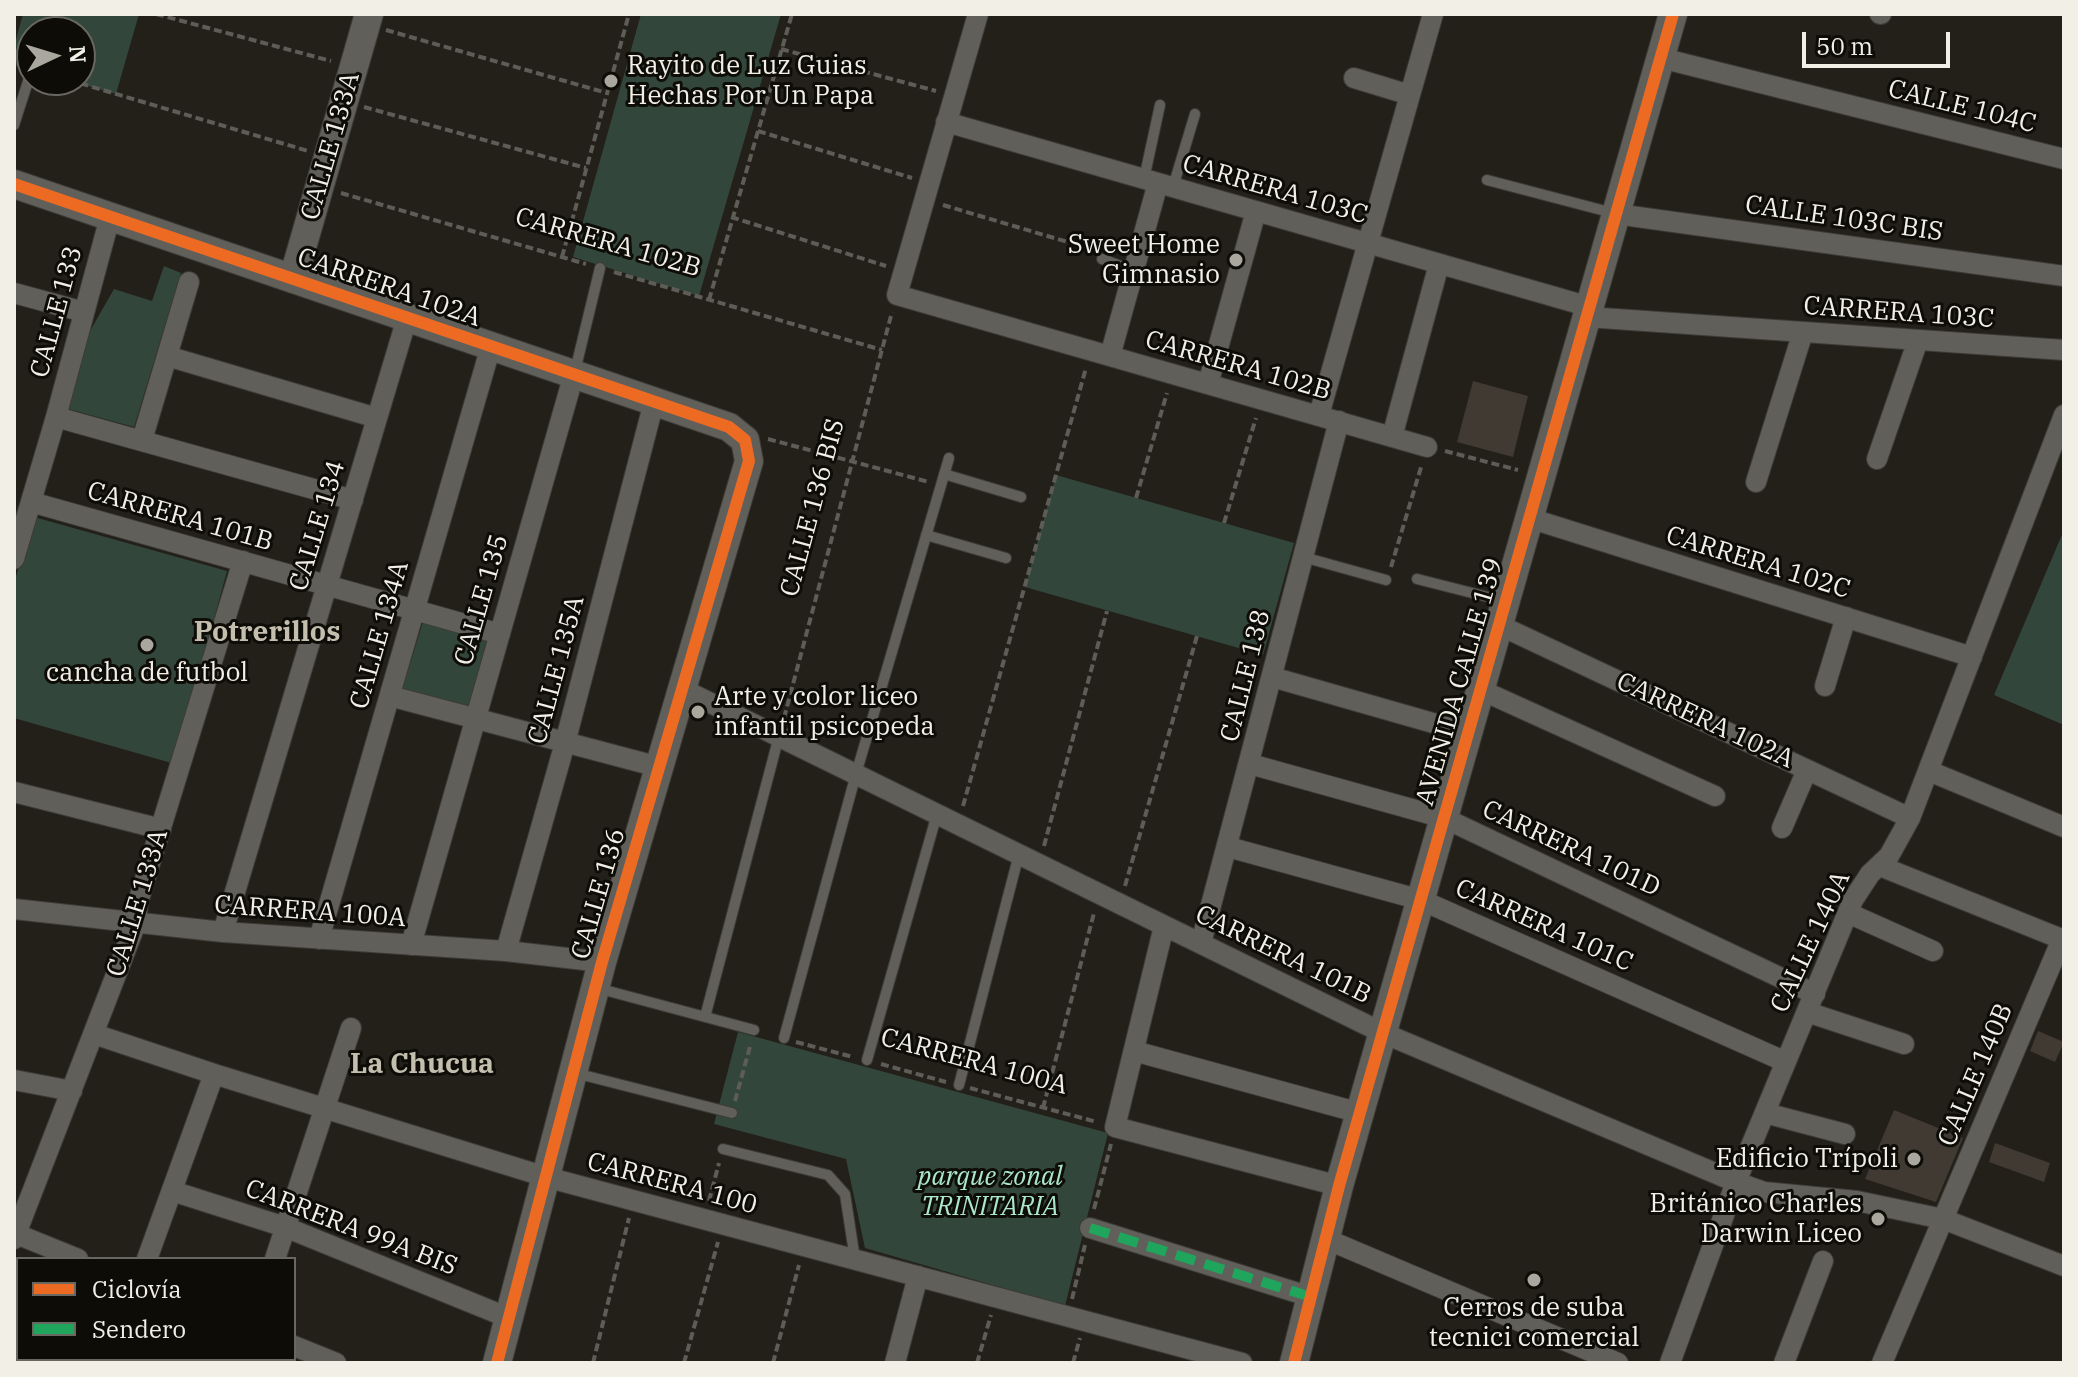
<!DOCTYPE html>
<html>
<head>
<meta charset="utf-8">
<style>
	body { margin:0 }
	#map { position:relative; width:2078px; height:1377px; overflow:hidden; background:#222019; font-family:"IBM Plex Serif",serif }
	canvas { display:block }
	.frame { position:absolute; inset:0; border:16px solid #f1efe6; pointer-events:none }
	.legend { position:absolute; left:16px; top:1257px; width:280px; height:104px; box-sizing:border-box; background:#0d0c07; border:2px solid #686760; margin:0; padding:10px 14px; list-style:none; font-size:24px; color:#f1efe6 }
	.legend li { display:flex; align-items:center; gap:16px; height:40px }
	.legend b { width:40px; border:2px solid #686760 }
	.north { position:absolute; left:16px; top:16px; width:80px; height:80px; box-sizing:border-box; background:#0d0c07; border:2px solid #686760; border-radius:50%; rotate:86deg; font-size:22px; font-weight:700; line-height:32px; text-align:center; color:#f1efe6 }
	.north::after { content:''; display:block; margin:auto; width:28px; height:36px; background:#a9a79e; clip-path:polygon(50% 0,100% 100%,50% 72%,0 100%) }
	.scale { position:absolute; left:1802px; top:32px; width:148px; height:36px; box-sizing:border-box; border:4px solid #f1efe6; border-top:0; padding-left:10px; font-size:24px; line-height:28px; white-space:nowrap; color:#f1efe6; -webkit-text-stroke:6px #0d0c07; paint-order:stroke }
</style>
</head>
<body>
<div id="map">
<canvas width="2078" height="1377"></canvas>
<div class="frame"></div>
<ul class="legend">
<li><b style="height:10px;background:#ed6a23"></b>Ciclovía</li>
<li><b style="height:10px;background:#20a55d"></b>Sendero</li>
</ul>
<div class="north">N</div>
<div class="scale">50 m</div>
</div>
<script>
const context = document.querySelector('canvas').getContext('2d');
context.lineJoin = 'round';
function fill(path, color) {
  context.fillStyle = color;
  context.fill(path, 'evenodd');
}
function trace(path, color, width, dash) {
  context.strokeStyle = color;
  context.lineWidth = width;
  context.lineCap = dash ? 'butt' : 'round';
  context.setLineDash(dash || []);
  context.stroke(path);
}
function drawText(font, color, halo, rows, align = 'center') {
  context.font = font + ' "IBM Plex Serif",serif';
  context.lineWidth = 6;
  context.setLineDash([]);
  context.textBaseline = 'middle';
  context.strokeStyle = halo;
  context.fillStyle = color;
  for (const [text, x, y, turn = 0] of rows) {
    context.save();
    context.translate(x, y);
    context.rotate((+turn || 0) * Math.PI / 180);
    context.textAlign = isNaN(turn) ? turn : align;
    if (halo) context.strokeText(text, 0, 0);
    context.fillText(text, 0, 0);
    context.restore();
  }
}
fill(new Path2D(`
	M23,14H139L116,94L67,80H80V32H32V70L14,65V47Z
	M641,14H781L699,296L573,257Z
	M164,266L181,273L134,427L68,409L86,338L114,289L152,301Z
	M1056,475L1294,543L1263,655L1025,587Z
	M34,517L227,571L175,764L14,718V583Z
	M2064,530V725L1994,695Z
	M423,622L490,640L468,708L402,689Z
	M738,1032L1108,1133L1065,1306L865,1248L846,1159L714,1124Z`), '#33463c');
fill(new Path2D(`
	M1473,381L1528,396L1513,457L1457,442Z
	M2038,1031L2064,1042L2055,1062L2030,1051Z
	M1894,1110L1963,1138L1936,1202L1865,1179Z
	M1995,1143L2050,1163L2044,1182L1989,1162Z`), '#403a33');
const lane = new Path2D(`
	M14,125L32,69
	M1144,179L1160,105
	M1487,180L1613,213
	M1173,187L1195,114
	M1102,259L1134,271
	M575,371L600,268
	M944,474L1021,497
	M926,535L1006,558
	M1303,557L1386,580
	M1417,579L1504,601
	M597,988L754,1030
	M705,1017L779,736
	M784,1038L856,774L949,458
	M867,1060L937,814
	M575,1073L732,1113
	M959,1085L1019,854
	M723,1149L828,1175L845,1194L855,1259`);
const street = new Path2D(`
	M978,14L897,295L1427,447
	M1880,14H1881
	M1661,58L2064,159
	M1354,78L1410,95
	M946,122L1590,307
	M1616,214L2064,276
	M14,293L84,312
	M1587,317L2064,350
	M167,356L377,418
	M1110,356L1158,183
	M1208,384L1256,211
	M1319,415L1433,14
	M56,417L353,500
	M1392,437L1439,264
	M142,440L189,282
	M1877,459L1918,340
	M1756,482L1803,332
	M31,502L500,634
	M1529,518L1972,657
	M14,559L56,417L110,217
	M1499,625L1910,818
	M1272,677L1468,733
	M1825,686L1846,617
	M682,689L1383,1033L1736,1182L1764,1192L1857,1201L1943,1219L2064,1266
	M1481,690L1715,796
	M390,696L659,767
	M1250,764L1444,818L1815,994
	M1929,771L2064,827
	M14,792L161,829
	M1782,828L1807,770
	M1228,847L1421,900L1786,1062
	M1880,866L2064,940
	M14,909L223,932L506,951L602,962
	M1848,913L1933,951
	M1164,926L1115,1127L1339,1186
	M223,932L407,318
	M319,939L491,346
	M1201,943L1339,421
	M411,945L574,374
	M506,951L565,743L654,402
	M1807,1012L1904,1044
	M94,1034L214,1074L546,1177L1242,1363
	M1134,1051L1360,1113
	M14,1080L72,1091
	M1765,1113L1845,1134
	M172,1191L285,1227L509,1318
	M1090,1228L1311,1297
	M14,1233L78,1259
	M14,1239L136,923L138,902L243,561
	M1326,1239L1618,1363
	M147,1259L214,1074
	M275,1259L351,1028
	M294,1346L336,1363
	M110,1363L111,1359
	M895,1363L918,1276
	M1670,1363L1736,1182L1853,900L1870,874L1889,856L1910,818L2064,415
	M1784,1363L1823,1261
	M1882,1363L2062,939`);
const secondary = new Path2D(`
	M14,184L729,427L745,440L749,461L602,962L497,1363
	M293,279L369,14
	M1294,1363L1339,1186L1673,14`);
trace(lane, '#3d3b36', 12);
trace(street, '#3d3b36', 22);
trace(secondary, '#3d3b36', 30);
trace(new Path2D(`
	M156,14L331,61
	M386,30L607,93
	M781,49L936,91
	M69,80L308,151
	M364,107L586,168
	M758,131L912,178
	M341,193L586,264
	M943,205L1071,243
	M731,217L886,266
	M562,257L629,14
	M614,272L882,350
	M709,300L792,14
	M768,439L929,482
	M1445,451L1518,470
	M1136,498L1167,393
	M1224,523L1256,418
	M1391,567L1422,464
	M784,718L892,312
	M963,806L1086,368
	M1044,846L1107,611
	M1125,886L1197,636
	M796,1042L853,1057
	M881,1064L946,1082
	M970,1088L1097,1122
	M735,1101L751,1043
	M1043,1108L1094,913
	M709,1201L719,1163
	M1094,1209L1111,1144
	M1072,1299L1085,1245
	M593,1363L629,1218
	M684,1363L718,1242
	M773,1363L799,1265
	M977,1363L991,1315
	M1073,1363L1080,1338`), '#5e5c57', 4, [8, 4]);
trace(lane, '#615f5a', 10);
trace(street, '#615f5a', 20);
trace(secondary, '#615f5a', 28);
trace(new Path2D(`
	M1090,1228L1311,1297`), '#20a55d', 10, [20, 10]);
trace(new Path2D(`
	M14,184L729,427L745,440L749,461L602,962L497,1363
	M1294,1363L1339,1186L1673,14`), '#ed6a23', 12);
for (const [x, y, r, color] of [
	[611,81,8,"#a9a79e"],
	[1236,260,8,"#a9a79e"],
	[147,645,8,"#a9a79e"],
	[698,712,8,"#a9a79e"],
	[1914,1159,8,"#a9a79e"],
	[1878,1219,8,"#a9a79e"],
	[1534,1280,8,"#a9a79e"]
]) {
  const dot = new Path2D();
  dot.arc(x, y, r, 0, 2 * Math.PI);
  context.fillStyle = color;
  context.fill(dot);
  trace(dot, '#0d0c07', 3);
}
drawText('26px', '#f1efe6', '#0d0c07', [
	["Rayito de Luz Guias",627,66,"left"],
	["Hechas Por Un Papa",627,96,"left"],
	["Sweet Home",1220,245],
	["Gimnasio",1220,275],
	["cancha de futbol",147,673,"center"],
	["Arte y color liceo",714,697,"left"],
	["infantil psicopeda",714,727,"left"],
	["Edificio Trípoli",1898,1159],
	["Británico Charles",1862,1204],
	["Darwin Liceo",1862,1234],
	["Cerros de suba",1534,1308,"center"],
	["tecnici comercial",1534,1338,"center"]
], 'right');
drawText('26px', '#f1efe6', '#0d0c07', [
	["CALLE 104C",1962,107,14],
	["CALLE 133A",331,146,-74],
	["CARRERA 103C",1275,190,16],
	["CALLE 103C BIS",1844,219,8],
	["CARRERA 102B",608,243,16],
	["CARRERA 102A",389,288,19],
	["CALLE 133",57,312,-75],
	["CARRERA 103C",1899,313,4],
	["CARRERA 102B",1238,366,16],
	["CALLE 136 BIS",813,508,-75],
	["CARRERA 101B",180,517,16],
	["CALLE 134",318,526,-73],
	["CARRERA 102C",1758,563,17],
	["CALLE 135",482,600,-74],
	["CALLE 134A",380,635,-74],
	["CALLE 135A",557,670,-75],
	["CALLE 138",1246,676,-76],
	["AVENIDA CALLE 139",1460,682,-74],
	["CARRERA 102A",1705,721,25],
	["CARRERA 101D",1571,849,25],
	["CALLE 136",599,894,-74],
	["CALLE 133A",138,903,-73],
	["CARRERA 100A",310,912,4],
	["CARRERA 101C",1544,926,24],
	["CALLE 140A",1811,942,-65],
	["CARRERA 101B",1283,955,26],
	["CARRERA 100A",974,1062,15],
	["CALLE 140B",1976,1075,-67],
	["CARRERA 100",672,1184,15],
	["CARRERA 99A BIS",351,1228,21]
]);
drawText('italic 26px', '#abe8cb', '#0d0c07', [
	["parque zonal",990,1177],
	["TRINITARIA",990,1207]
]);
drawText('bold 28px', '#c3beae', '#0d0c07', [
	["Potrerillos",267,633],
	["La Chucua",422,1065]
]);
</script>
</body>
</html>
